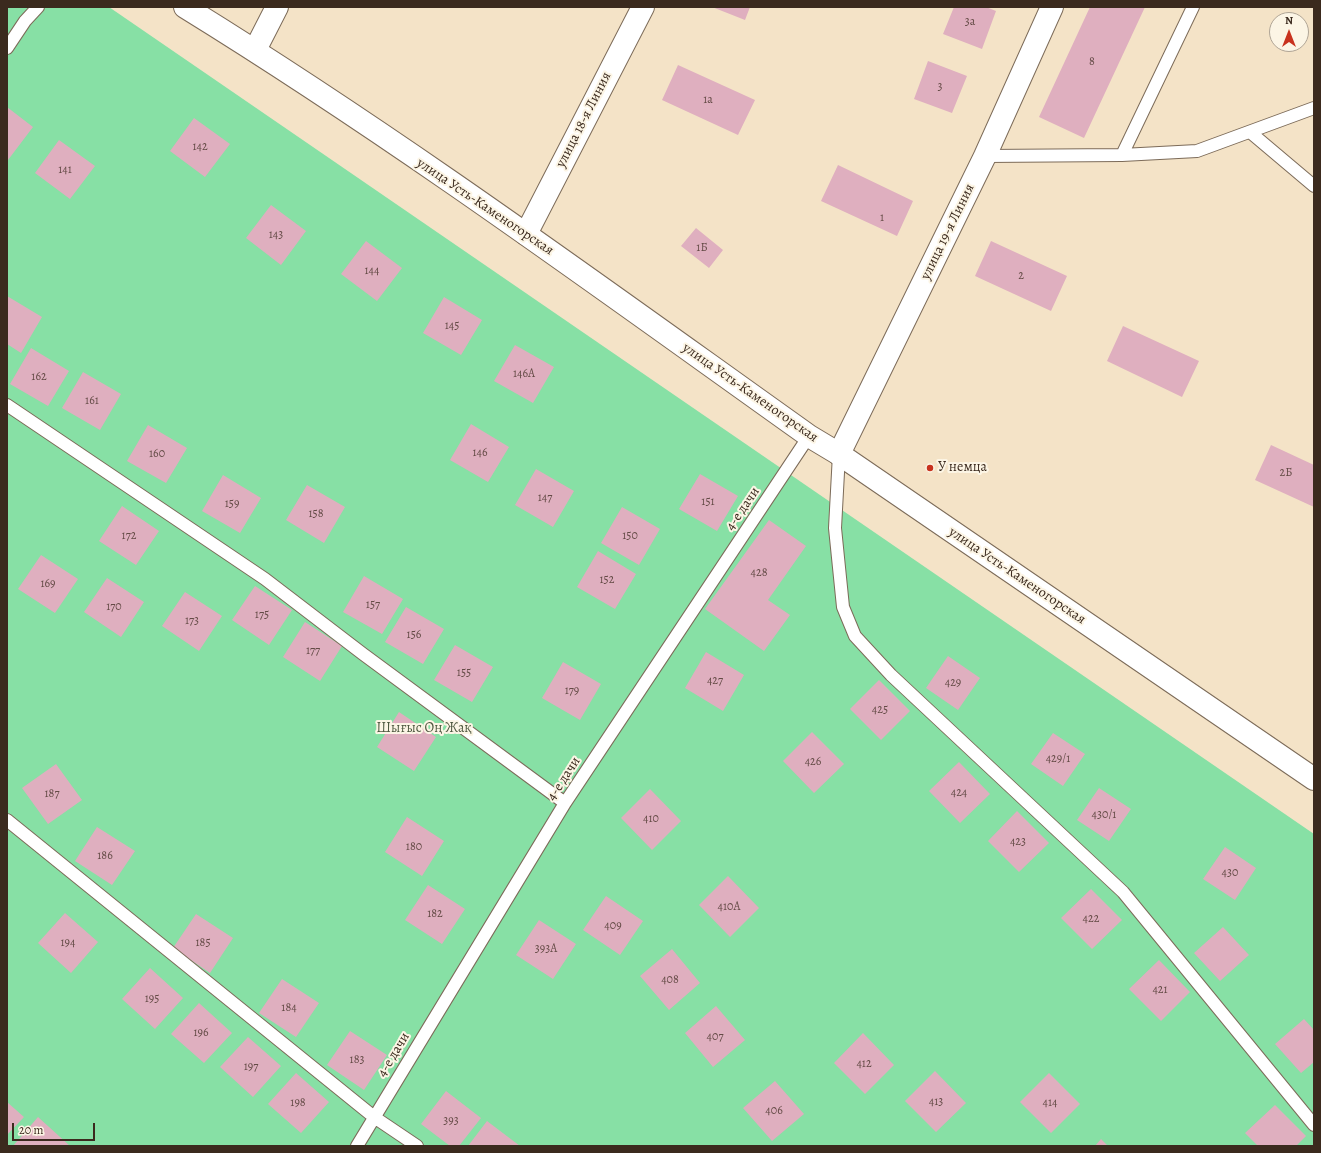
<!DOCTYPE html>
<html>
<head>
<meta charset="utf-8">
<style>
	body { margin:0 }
	#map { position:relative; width:1321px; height:1153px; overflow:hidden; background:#f4e3c7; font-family:Alegreya,serif }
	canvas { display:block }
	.frame { position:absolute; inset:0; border:8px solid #3b2a1e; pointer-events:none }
	.north { position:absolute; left:1269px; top:12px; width:40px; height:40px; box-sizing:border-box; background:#fcf5e5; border:1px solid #afa495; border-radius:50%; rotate:0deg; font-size:11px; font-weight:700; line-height:16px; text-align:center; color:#3b2a1e }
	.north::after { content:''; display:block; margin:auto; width:14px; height:18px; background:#c8321e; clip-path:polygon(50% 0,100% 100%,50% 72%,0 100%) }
	.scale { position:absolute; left:12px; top:1123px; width:83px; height:18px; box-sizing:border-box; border:2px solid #3b2a1e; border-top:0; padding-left:5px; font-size:12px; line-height:14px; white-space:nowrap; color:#3b2a1e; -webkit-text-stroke:3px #fcf5e5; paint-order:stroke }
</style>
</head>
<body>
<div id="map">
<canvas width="1321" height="1153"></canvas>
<div class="frame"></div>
<div class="north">N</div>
<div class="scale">20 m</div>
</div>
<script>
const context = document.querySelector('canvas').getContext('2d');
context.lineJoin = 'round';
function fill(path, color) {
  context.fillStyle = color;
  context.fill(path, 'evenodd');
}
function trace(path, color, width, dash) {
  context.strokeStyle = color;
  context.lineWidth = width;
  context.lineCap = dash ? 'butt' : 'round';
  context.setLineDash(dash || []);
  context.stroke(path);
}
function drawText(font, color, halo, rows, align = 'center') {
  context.font = font + ' Alegreya,serif';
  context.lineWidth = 4;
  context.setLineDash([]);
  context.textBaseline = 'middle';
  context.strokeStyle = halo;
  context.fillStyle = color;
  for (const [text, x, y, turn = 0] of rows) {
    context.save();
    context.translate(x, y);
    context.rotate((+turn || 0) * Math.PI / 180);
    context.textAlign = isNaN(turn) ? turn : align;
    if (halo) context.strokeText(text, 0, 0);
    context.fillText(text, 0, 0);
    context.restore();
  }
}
fill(new Path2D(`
	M7,7H109L1314,834V1146H7Z`), '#87e0a5');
fill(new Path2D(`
	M712,7H750L745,20Z
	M954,7H986L996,11L982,49L943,34Z
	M1090,7H1145L1084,138L1039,117Z
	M928,61L967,76L952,113L914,99Z
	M678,65L755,100L738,135L662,100Z
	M7,107L33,127L8,160L7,159Z
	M194,118L230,144L205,177L170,151Z
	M59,140L95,166L70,199L35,173Z
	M838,165L913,201L897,236L821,201Z
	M271,205L306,231L281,265L246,238Z
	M696,228L723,250L709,268L681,246Z
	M366,241L402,268L377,301L341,274Z
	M991,241L1067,276L1051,311L975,276Z
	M7,296L42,317L21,353L7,344Z
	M444,297L482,320L461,355L423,333Z
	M1123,326L1199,361L1182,397L1107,361Z
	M515,345L554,367L533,403L494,381Z
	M31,348L69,371L48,406L10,384Z
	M83,372L121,394L100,430L62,408Z
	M471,424L509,447L488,482L450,460Z
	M148,425L187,448L166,483L127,461Z
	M1271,445L1314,465V507L1255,480Z
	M536,469L574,491L553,527L515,505Z
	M700,474L738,496L717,531L679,509Z
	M223,475L261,498L240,533L202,511Z
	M307,485L345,507L324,543L286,520Z
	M122,506L159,531L136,565L99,541Z
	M622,507L660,529L639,565L601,543Z
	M769,520L806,546L768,600L790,615L764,651L705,609Z
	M598,551L636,574L615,609L577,587Z
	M41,555L78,579L55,613L18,589Z
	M364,576L403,599L382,634L343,612Z
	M107,578L144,602L121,637L84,612Z
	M255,586L292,610L269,645L232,620Z
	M185,592L222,616L199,651L162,626Z
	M406,607L444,629L423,664L385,642Z
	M305,622L342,646L320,681L283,657Z
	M455,645L493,667L472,702L434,680Z
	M706,652L744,675L723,711L685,688Z
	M948,656L980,678L958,710L926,688Z
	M563,662L601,684L580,720L542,698Z
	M879,680L910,711L881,740L850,709Z
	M399,712L436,737L414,771L377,747Z
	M812,732L844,764L814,793L783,761Z
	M1053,733L1085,754L1063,786L1031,764Z
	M959,762L990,794L960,823L929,791Z
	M56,764L82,800L48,824L22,788Z
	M1099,788L1131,809L1109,841L1077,820Z
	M650,789L681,821L652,850L621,818Z
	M1017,811L1049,843L1019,872L988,841Z
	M407,817L444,841L422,876L385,852Z
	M97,827L135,851L112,885L75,861Z
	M1225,847L1256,868L1235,900L1203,879Z
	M728,876L759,908L730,937L699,905Z
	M428,885L465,909L442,944L405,920Z
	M1091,889L1122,920L1092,949L1061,918Z
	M606,896L643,921L620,955L583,930Z
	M65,913L98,942L71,973L38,943Z
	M196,914L233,938L210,973L173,948Z
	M539,920L576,944L553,979L516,955Z
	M1223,927L1249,955L1220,981L1194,953Z
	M672,949L700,983L669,1010L640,976Z
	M1159,960L1190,992L1161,1021L1129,989Z
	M150,968L183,998L155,1029L122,999Z
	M282,979L319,1003L296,1037L259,1013Z
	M199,1003L232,1033L204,1063L171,1034Z
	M716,1006L745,1040L713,1067L685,1033Z
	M1304,1019L1314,1030V1062L1301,1073L1275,1044Z
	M350,1031L387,1055L364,1090L327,1065Z
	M863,1033L894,1065L865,1094L834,1063Z
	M248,1037L281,1066L253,1097L220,1067Z
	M935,1071L966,1103L936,1132L905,1101Z
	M296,1073L329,1102L301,1133L268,1104Z
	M1049,1073L1080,1104L1051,1133L1020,1102Z
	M775,1081L804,1114L772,1141L743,1108Z
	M446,1091L481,1118L459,1146H450L421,1124Z
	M7,1102L24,1117L7,1135Z
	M1275,1105L1306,1136L1296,1146H1258L1245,1133Z
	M38,1117L70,1146H13Z
	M487,1121L520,1146H468Z
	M1101,1139L1108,1146H1095Z`), '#dfafbf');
const lane = new Path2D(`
	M7,48L25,21L38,7
	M1250,132L1314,186
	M1122,155L1193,7
	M985,156L1122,155L1197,151L1314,108
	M7,405L265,579L363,654L565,803
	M839,454L835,528L843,607L855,636L891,675L1123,892L1314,1125
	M7,820L374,1117L417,1146
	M357,1146L565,803L809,436`);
const street = new Path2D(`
	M255,50L277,7
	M526,234L643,7
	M839,454L985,156L1052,7`);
const secondary = new Path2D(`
	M185,7C399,139 604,290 809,436L839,454L1314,779`);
trace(lane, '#7c6b59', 14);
trace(street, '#7c6b59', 24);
trace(secondary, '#7c6b59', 24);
trace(lane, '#fff', 12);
trace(street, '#fff', 22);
trace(secondary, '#fff', 22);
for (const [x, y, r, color] of [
	[930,468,4,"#c8321e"]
]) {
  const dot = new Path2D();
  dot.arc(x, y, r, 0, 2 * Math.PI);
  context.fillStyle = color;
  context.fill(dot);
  trace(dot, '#fcf5e5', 1.5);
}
drawText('12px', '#644b46', null, [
	["3а",970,22],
	["8",1092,62],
	["3",940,87],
	["1а",708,100],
	["142",200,147],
	["141",65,170],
	["1",882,218],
	["143",276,235],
	["1Б",702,248],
	["144",372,271],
	["2",1021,276],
	["145",452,326],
	["146А",524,374],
	["162",39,377],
	["161",92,401],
	["146",480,453],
	["160",157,454],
	["2Б",1286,473],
	["147",545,498],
	["151",708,502],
	["159",232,504],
	["158",316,514],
	["172",129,536],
	["150",630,536],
	["428",759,573],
	["152",607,580],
	["169",48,584],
	["157",373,605],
	["170",114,607],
	["175",262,615],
	["173",192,621],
	["156",414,635],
	["177",313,651],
	["155",464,673],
	["427",715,681],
	["429",953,683],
	["179",572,691],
	["425",880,710],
	["429/1",1058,759],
	["426",813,762],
	["424",959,793],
	["187",52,794],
	["430/1",1104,815],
	["410",651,819],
	["423",1018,842],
	["180",414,847],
	["186",105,856],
	["430",1230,873],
	["410А",729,907],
	["182",435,914],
	["422",1091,919],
	["409",613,926],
	["194",68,943],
	["185",203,943],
	["393А",546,949],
	["408",670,980],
	["421",1160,990],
	["195",152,999],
	["184",289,1008],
	["196",201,1033],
	["407",715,1037],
	["183",357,1060],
	["412",864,1064],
	["197",251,1067],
	["413",936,1102],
	["198",298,1103],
	["414",1050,1103],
	["406",774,1111],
	["393",451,1121]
]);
drawText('14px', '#3b2a1e', '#fcf5e5', [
	["улица 18-я Линия",584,120,-63],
	["улица Усть-Каменогорская",485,207,34],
	["улица 19-я Линия",948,232,-64],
	["улица Усть-Каменогорская",750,393,35],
	["4-е дачи",743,509,-56],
	["улица Усть-Каменогорская",1017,576,34],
	["4-е дачи",564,779,-57],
	["4-е дачи",394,1055,-59]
]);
drawText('14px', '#3b2a1e', '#fcf5e5', [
	["У немца",938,468]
], 'left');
drawText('14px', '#4e5840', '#fcf5e5', [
	["Шығыс Оң Жақ",424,729]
]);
</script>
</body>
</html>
